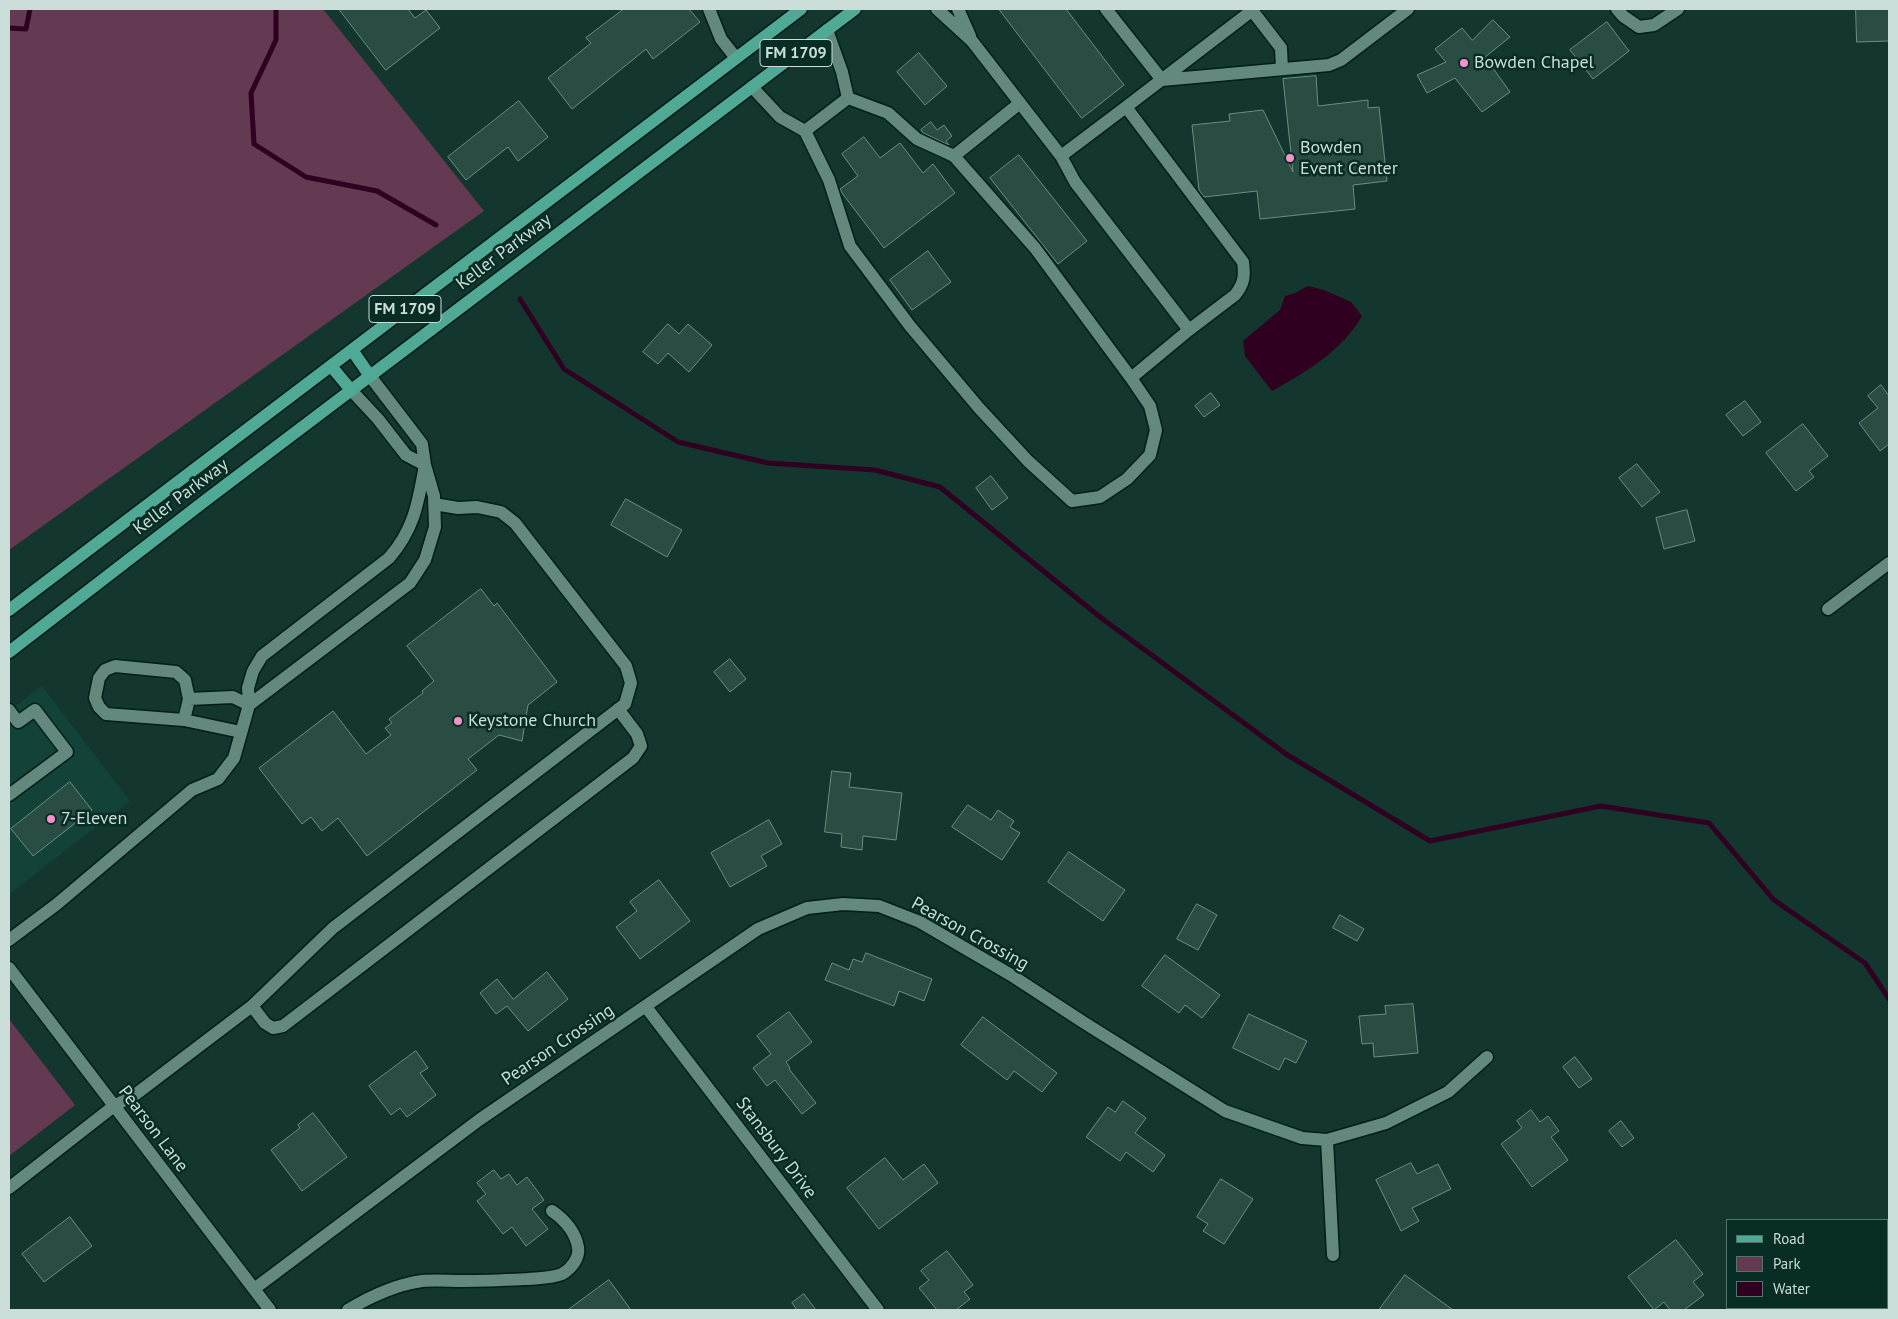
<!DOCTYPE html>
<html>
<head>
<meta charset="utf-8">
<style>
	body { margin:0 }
	#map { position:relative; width:1898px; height:1319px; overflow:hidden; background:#13372f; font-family:"PT Sans",sans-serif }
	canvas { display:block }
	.frame { position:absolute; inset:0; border:10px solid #caddd8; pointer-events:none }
	.legend { position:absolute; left:1726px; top:1219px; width:162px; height:90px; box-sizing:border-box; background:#072d25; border:1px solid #55736d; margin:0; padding:6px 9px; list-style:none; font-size:15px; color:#caddd8 }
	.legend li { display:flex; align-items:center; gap:10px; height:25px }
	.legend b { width:25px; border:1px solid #55736d }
</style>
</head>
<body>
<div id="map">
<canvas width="1898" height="1319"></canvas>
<div class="frame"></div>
<ul class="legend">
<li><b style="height:6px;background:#50a995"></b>Road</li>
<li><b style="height:14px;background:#633a51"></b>Park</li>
<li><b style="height:14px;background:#300020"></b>Water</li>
</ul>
</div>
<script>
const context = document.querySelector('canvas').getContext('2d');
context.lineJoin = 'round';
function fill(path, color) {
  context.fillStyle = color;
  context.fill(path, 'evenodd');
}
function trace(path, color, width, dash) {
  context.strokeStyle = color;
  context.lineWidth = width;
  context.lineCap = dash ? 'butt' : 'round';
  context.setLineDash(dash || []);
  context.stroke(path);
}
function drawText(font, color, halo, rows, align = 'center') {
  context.font = font + ' "PT Sans",sans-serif';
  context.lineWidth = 5;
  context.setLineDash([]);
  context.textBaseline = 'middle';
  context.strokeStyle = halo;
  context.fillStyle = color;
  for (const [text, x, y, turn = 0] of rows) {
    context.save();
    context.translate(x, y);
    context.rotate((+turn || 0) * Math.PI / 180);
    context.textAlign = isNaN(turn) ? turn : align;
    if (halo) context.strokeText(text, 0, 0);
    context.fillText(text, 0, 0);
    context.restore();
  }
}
fill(new Path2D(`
	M42,686L130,801L9,894V711Z`), '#134238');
fill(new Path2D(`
	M9,9H323L484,211L9,550Z
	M9,1019L75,1105L9,1156Z`), '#633a51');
fill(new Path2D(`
	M1308,286L1324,290L1351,302L1362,316C1342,351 1306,372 1272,391L1245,356L1243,341L1280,310L1285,296L1295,293Z`), '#300020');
trace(new Path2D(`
	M276,9V40L251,93L254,144L306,177L377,191L436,225
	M9,28L26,29L30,9
	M520,299L564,369L678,442L768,463L875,470L940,487L1100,617L1286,754L1430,841L1601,806L1709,823L1774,900L1865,963L1889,999`), '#300020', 5);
const building = new Path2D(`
	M339,9H408L415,18L426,10L440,28L386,70Z
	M624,9H689L700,22L653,59L646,49L572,109L548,78L591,43L586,38Z
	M999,9H1066L1124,85L1082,118Z
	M1856,9H1889V41L1857,42Z
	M1493,20L1510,37L1485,57L1510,92L1482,112L1455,78L1427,93L1417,75L1446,62L1435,49L1462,28L1472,40Z
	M1607,22L1629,51L1593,79L1570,50Z
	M919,53L947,86L925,105L897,72Z
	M1316,76L1318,106L1368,100V108L1379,107L1387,181L1353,185L1355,209L1260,219L1257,191L1204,197L1199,190L1192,125L1230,121L1229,114L1263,110L1293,172L1283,79Z
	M519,101L548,137L518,161L508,147L466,180L448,157Z
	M931,122L937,130L944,125L952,136L946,141L949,145L923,133L921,130Z
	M864,137L880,158L900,143L923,173L933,164L955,193L884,248L842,193L840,189L858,176L842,154Z
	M1019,155L1087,241L1058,264L990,178Z
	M928,251L951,282L912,310L890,280Z
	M668,324L679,334L688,324L712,345L689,372L668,353L658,364L643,352Z
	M1881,385L1889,396V444L1880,451L1859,423L1878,408L1868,396Z
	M1211,393L1220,405L1204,417L1195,406Z
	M1745,401L1761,422L1743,436L1726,415Z
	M1803,424L1828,456L1809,471L1814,477L1796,491L1766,453Z
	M1637,464L1660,492L1642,507L1619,478Z
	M991,476L1008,498L992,510L976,488Z
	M626,499L682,530L667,557L611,525Z
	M1687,510L1695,541L1664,549L1656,518Z
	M481,589L494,606L497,603L557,682L528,705L522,741L499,735L468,759L477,770L367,856L338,818L322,831L311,817L302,824L259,768L333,711L366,754L391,735L385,728L392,723L389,719L423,693L422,691L434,681L407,646Z
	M730,659L746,679L730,692L714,672Z
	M832,771L851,773L849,787L902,793L896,840L863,836L862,850L841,847L842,834L825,832Z
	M70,782L92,810L33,856L11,829Z
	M968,805L991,820L998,810L1014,821L1010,827L1020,833L1002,860L952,827Z
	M769,820L782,844L761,856L767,866L730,887L711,853Z
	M1069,852L1125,890L1103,921L1048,882Z
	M659,880L690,921L640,959L616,927L637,911L630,902Z
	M1197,904L1217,915L1198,950L1177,939Z
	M1340,915L1364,929L1357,941L1333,928Z
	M866,953L932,979L924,1001L899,991L894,1006L825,980L832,963L849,970L853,959L862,962Z
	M1165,955L1220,995L1202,1018L1185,1005L1179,1013L1142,986Z
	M547,972L568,999L528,1031L507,1006L496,1014L480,993L497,979L513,999Z
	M1413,1004L1418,1053L1374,1057L1373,1043L1362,1044L1359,1016L1386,1014L1385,1006Z
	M789,1012L812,1042L786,1062L790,1068L789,1069L816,1103L802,1114L775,1080L767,1086L753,1068L771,1054L757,1036Z
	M1249,1014L1307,1041L1296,1063L1285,1058L1279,1070L1233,1048Z
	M983,1017L1057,1073L1042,1092L1014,1071L1007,1080L961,1045Z
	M416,1051L428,1068L420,1073L436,1095L407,1117L400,1108L391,1115L369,1086Z
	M1575,1057L1592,1079L1579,1088L1563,1067Z
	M1123,1101L1146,1118L1135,1133L1165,1155L1153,1172L1126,1152L1120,1161L1086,1137L1108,1107L1115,1112Z
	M1531,1110L1540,1122L1548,1116L1559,1131L1551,1137L1568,1160L1532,1187L1501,1144L1522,1128L1517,1121Z
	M313,1113L347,1157L302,1191L271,1150L300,1128L298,1125Z
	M1621,1121L1634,1138L1622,1147L1609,1131Z
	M885,1158L903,1180L924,1164L938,1183L879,1229L847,1188Z
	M1411,1163L1417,1174L1438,1164L1451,1189L1412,1208L1419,1221L1401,1231L1376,1180Z
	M494,1170L501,1179L509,1174L517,1185L527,1177L544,1200L532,1209L548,1229L526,1246L512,1227L503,1234L477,1201L486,1194L477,1183Z
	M1221,1179L1253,1199L1224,1244L1203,1231L1208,1224L1197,1217Z
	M70,1217L92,1246L44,1282L22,1254Z
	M1676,1240L1703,1274L1693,1282L1704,1295L1684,1310H1670L1664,1302L1654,1310L1628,1277Z
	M947,1251L973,1285L964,1292L970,1299L956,1310H937L919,1288L929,1280L921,1271Z
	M1405,1275L1453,1310H1379Z
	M609,1280L631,1310H568Z
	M804,1294L816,1310H797L792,1303Z`);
fill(building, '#294c43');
trace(building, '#698e84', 1);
const minor = new Path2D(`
	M709,9L721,39L736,58
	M937,9L972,41L1061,156L1075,182L1189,330L1235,295C1244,284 1245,276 1243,262L1126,107L1061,156
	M958,9L970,36
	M1106,9L1162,80L1329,65L1341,60L1408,9
	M1251,9L1281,48L1282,69
	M1617,9L1623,16L1639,27L1654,25L1678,9
	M752,87L780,117L805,131L848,98L842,72L827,30
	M848,98L888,113L917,139L954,156
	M1020,103L954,156L1035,248L1131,378L1189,330
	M1126,107L1254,9
	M805,131L829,180L850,246L910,326L979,408L1028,461L1072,501L1100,497L1127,479L1150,455L1156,430L1150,406L1131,378
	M351,390L378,419L406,455L425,465
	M1828,609L1889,563
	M189,699L233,697L249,705
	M249,705L410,583L425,560L435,527L434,496L425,465L422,444L370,376
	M9,710L18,722L35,710L67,752L9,795
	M184,720L189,699L185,680L176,672L115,666L105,670L99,678L95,698L99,707L106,714L184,720L241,732
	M9,940L57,904L192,790L218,779L234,758L249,705L248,688L253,671L262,656L389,558C415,528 418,502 425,465
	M9,968L270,1310
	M252,1006L265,1023L273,1028L283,1026L633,758L641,746L637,734L618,709
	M646,1007L878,1310
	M1327,1140L1333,1255
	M9,1188L114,1106L136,1094L252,1006L333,928L625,704L631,683L626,666L515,523L501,512L477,507L458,508L434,504
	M254,1289L479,1120L758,929L807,908L843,904L879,906L920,922L1011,975L1083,1022L1225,1111L1302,1138L1327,1140L1386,1123L1448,1092L1487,1057
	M348,1310C371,1296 394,1285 422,1281C435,1280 450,1281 463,1281C485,1281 506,1280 528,1279C538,1278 553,1278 562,1274C571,1269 580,1258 578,1247C575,1231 565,1220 552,1211`);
const major = new Path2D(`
	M352,350L370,376
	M331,366L351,390
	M9,610L801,9
	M9,652L206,500L855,9`);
trace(minor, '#021d17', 15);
trace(major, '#021d17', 15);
trace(minor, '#63887e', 12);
trace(major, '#50a995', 12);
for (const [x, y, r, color] of [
	[1464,63,5,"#f890cb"],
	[1290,158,5,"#f890cb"],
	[458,721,5,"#f890cb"],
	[51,819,5,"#f890cb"]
]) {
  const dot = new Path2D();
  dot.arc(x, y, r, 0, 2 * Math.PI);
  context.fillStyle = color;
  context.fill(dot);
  trace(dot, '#072d25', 2);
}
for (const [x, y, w] of [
	[796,53,72],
	[405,309,72]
]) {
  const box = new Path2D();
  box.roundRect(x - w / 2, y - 13.5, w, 27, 4);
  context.fillStyle = '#072d25';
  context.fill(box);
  trace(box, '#caddd8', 1);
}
drawText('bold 16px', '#caddd8', null, [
	["FM 1709",796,53],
	["FM 1709",405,309]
]);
drawText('18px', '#caddd8', '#072d25', [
	["Bowden Chapel",1474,63],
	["Bowden",1300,148],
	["Event Center",1300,169],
	["Keystone Church",468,721],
	["7-Eleven",61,819]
], 'left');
drawText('18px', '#caddd8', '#072d25', [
	["Keller Parkway",504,252,-37],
	["Keller Parkway",181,497,-37],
	["Pearson Crossing",970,934,29],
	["Pearson Crossing",558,1045,-34],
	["Pearson Lane",153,1129,53],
	["Stansbury Drive",776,1148,53]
]);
</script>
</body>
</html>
